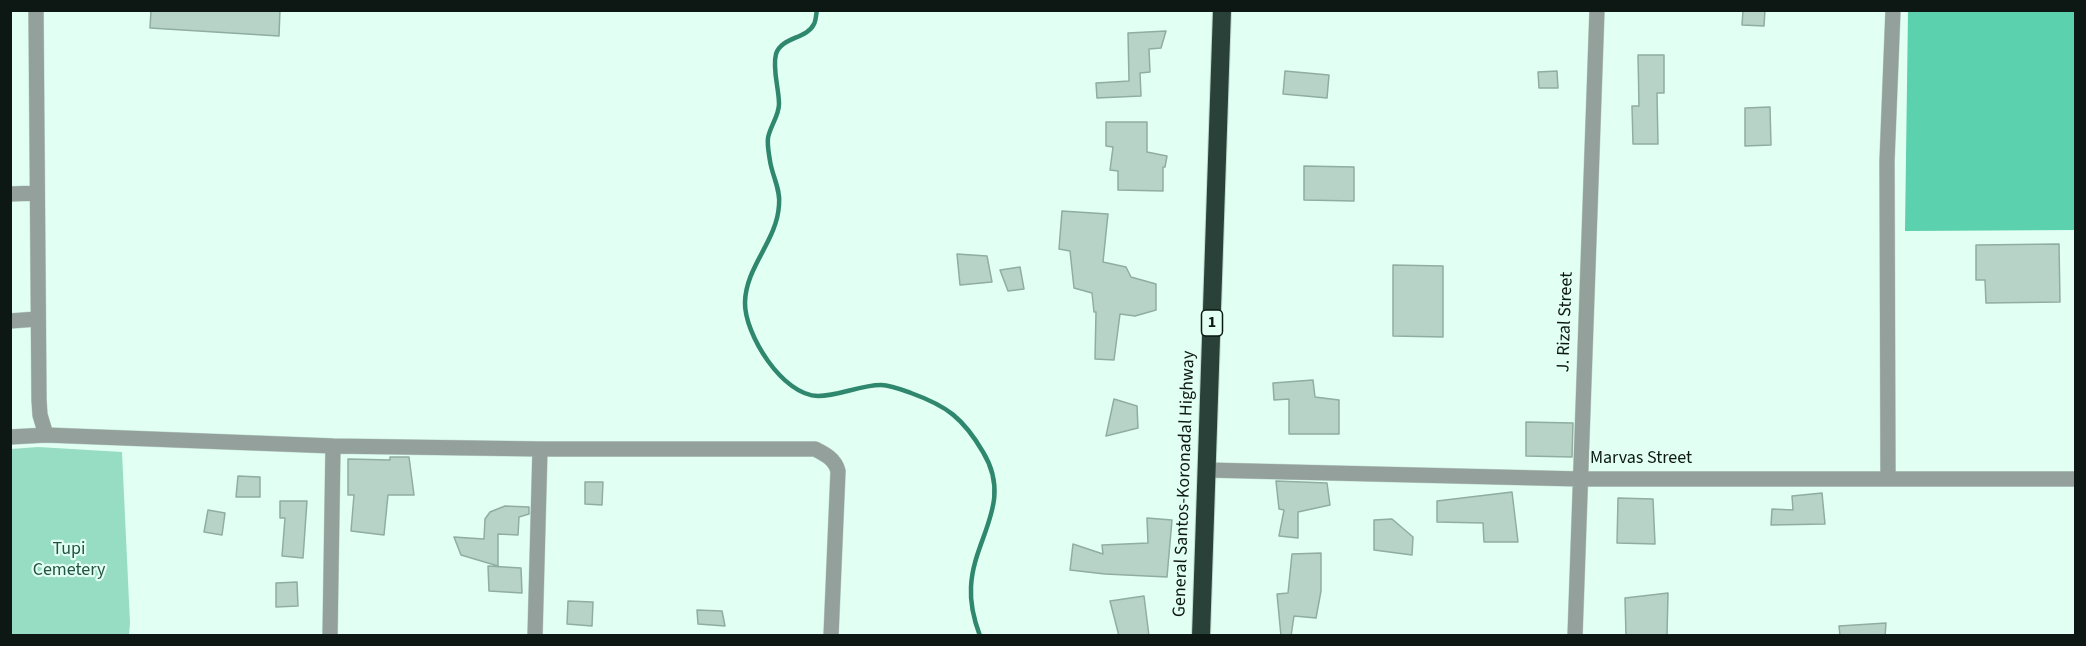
<!DOCTYPE html>
<html>
<head>
<meta charset="utf-8">
<style>
	body { margin:0 }
	#map { position:relative; width:2086px; height:646px; overflow:hidden; background:#e1fff3; font-family:"Source Sans 3",sans-serif }
	canvas { display:block }
	.frame { position:absolute; inset:0; border:12px solid #0d1713; pointer-events:none }
</style>
</head>
<body>
<div id="map">
<canvas width="2086" height="646"></canvas>
<div class="frame"></div>
</div>
<script>
const context = document.querySelector('canvas').getContext('2d');
context.lineJoin = 'round';
function fill(path, color) {
  context.fillStyle = color;
  context.fill(path, 'evenodd');
}
function trace(path, color, width, dash) {
  context.strokeStyle = color;
  context.lineWidth = width;
  context.lineCap = dash ? 'butt' : 'round';
  context.setLineDash(dash || []);
  context.stroke(path);
}
function drawText(font, color, halo, rows, align = 'center') {
  context.font = font + ' "Source Sans 3",sans-serif';
  context.lineWidth = 4.5;
  context.setLineDash([]);
  context.textBaseline = 'middle';
  context.strokeStyle = halo;
  context.fillStyle = color;
  for (const [text, x, y, turn = 0] of rows) {
    context.save();
    context.translate(x, y);
    context.rotate((+turn || 0) * Math.PI / 180);
    context.textAlign = isNaN(turn) ? turn : align;
    if (halo) context.strokeText(text, 0, 0);
    context.fillText(text, 0, 0);
    context.restore();
  }
}
fill(new Path2D(`
	M38,447L122,452L130,623L129,635H11V449Z`), '#97ddc4');
fill(new Path2D(`
	M1908,11H2075V230L1905,231Z`), '#5bd1ad');
trace(new Path2D(`
	M817,10C816,14 816,21 814,24C807,39 781,37 776,54C772,69 779,88 779,104C779,116 770,126 768,138C767,145 769,154 770,161C772,175 781,190 779,205C777,241 746,266 745,302C744,334 783,396 818,396C839,396 860,385 881,385C890,385 903,390 911,393C947,406 963,418 983,452C1014,503 973,538 971,587C970,604 974,620 980,636`), '#2f886e', 4.5);
const building = new Path2D(`
	M151,10H280L279,36L150,28Z
	M1743,10H1765L1764,26L1742,25Z
	M1166,31L1161,48L1149,49L1150,72L1140,73L1141,96L1097,98L1096,83L1129,81L1128,33Z
	M1638,55H1664V93H1657L1658,144H1633L1632,106H1639Z
	M1285,71L1329,75L1327,98L1283,94Z
	M1557,71L1558,88H1539L1538,72Z
	M1770,107L1771,145L1745,146V108Z
	M1106,122H1147V152L1167,156L1165,167H1163V191L1118,190V171L1110,170L1113,147L1106,146Z
	M1304,166L1354,167V201L1304,200Z
	M1062,211L1108,214L1103,262L1126,267L1131,277L1156,284V310L1135,316L1120,314L1114,360L1095,359L1096,312H1094L1092,293L1074,288L1070,251L1059,249Z
	M2059,244L2060,302L1986,303L1985,280H1976V245Z
	M957,254L987,256L992,282L960,285Z
	M1393,265L1443,266V337L1393,336Z
	M1020,267L1024,289L1008,291L1000,270Z
	M1313,380L1315,397L1339,400V434H1289V399L1274,400L1273,383Z
	M1114,399L1137,406L1138,428L1106,436Z
	M1526,422L1573,423L1572,457L1526,456Z
	M390,457H409L414,495H388L384,535L351,531L354,495H348V459L390,460Z
	M238,476L260,477V497H236Z
	M1276,481L1327,483L1330,505L1298,512V538L1279,536L1284,510L1279,509Z
	M585,482H603L602,505L585,504Z
	M1512,492L1518,542H1484L1483,523L1437,522V501Z
	M1822,493L1825,524L1771,525L1772,509L1793,510L1792,496Z
	M1618,498L1653,499L1655,544L1617,543Z
	M280,501H307L303,558L282,556L285,518H280Z
	M505,506L529,507V514L519,517L518,535L498,534V566L461,555L454,537L484,539L485,519L490,512Z
	M208,510L225,513L222,535L204,532Z
	M1147,518L1172,520L1167,577L1105,574L1070,570L1073,544L1103,554L1102,545L1148,543Z
	M1392,519L1413,537L1412,555L1374,550V520Z
	M1321,553V591L1316,618L1294,616L1291,636H1281L1277,594L1288,593L1292,554Z
	M488,566L521,568L522,593L489,591Z
	M297,582L298,606L276,607V583Z
	M1668,593L1667,636H1626L1625,598Z
	M1144,596L1149,636H1119L1110,601Z
	M568,601L593,602L592,626L567,624Z
	M697,610L722,611L725,626L698,624Z
	M1886,623L1885,636H1840L1839,626Z`);
fill(building, '#b7d3c8');
trace(building, '#91ada2', 1.5);
const minor = new Path2D(`
	M36,10L39,400L40,415L46,435
	M10,194L37,193
	M10,321L37,319
	M10,437L46,435L333,446L540,449H815C825,454 835,459 838,471L831,636
	M1207,470L1580,479H2076
	M1888,478L1887,161L1893,10
	M330,636L333,446
	M535,636L540,449
	M1575,636L1597,10`);
const highway = new Path2D(`
	M1201,636L1222,10`);
trace(minor, '#bfdacf', 16);
trace(highway, '#bfdacf', 20);
trace(minor, '#94a09b', 15);
trace(highway, '#294139', 18);
for (const [x, y, w] of [
	[1212,323,21]
]) {
  const box = new Path2D();
  box.roundRect(x - w / 2, y - 13, w, 26, 4.5);
  context.fillStyle = '#e1fff3';
  context.fill(box);
  trace(box, '#0d1713', 1.5);
}
drawText('bold 16px', '#0d1713', null, [
	["1",1212,323]
]);
drawText('18px', '#0d1713', '#e1fff3', [
	["J. Rizal Street",1566,322,-88],
	["Marvas Street",1641,459],
	["General Santos-Koronadal Highway",1185,484,-88]
]);
drawText('18px', '#235445', '#e1fff3', [
	["Tupi",69,550],
	["Cemetery",69,571]
]);
</script>
</body>
</html>
